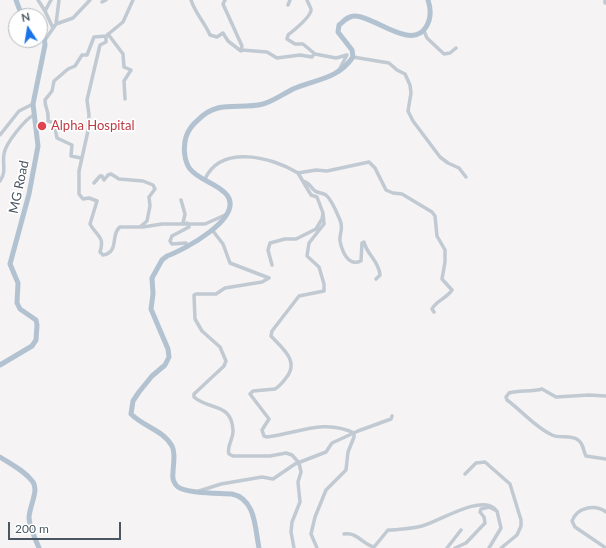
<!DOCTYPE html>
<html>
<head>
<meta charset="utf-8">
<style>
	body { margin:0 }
	#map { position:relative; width:606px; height:548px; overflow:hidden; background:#f5f3f3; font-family:Lato,sans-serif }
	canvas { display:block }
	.north { position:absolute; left:8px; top:8px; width:40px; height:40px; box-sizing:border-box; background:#fff; border:1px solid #b7bbc0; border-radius:50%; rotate:348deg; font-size:11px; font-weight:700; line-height:16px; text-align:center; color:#4a5661 }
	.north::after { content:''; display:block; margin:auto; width:14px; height:18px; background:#1a73e8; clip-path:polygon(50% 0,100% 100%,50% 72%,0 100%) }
	.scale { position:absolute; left:8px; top:522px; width:113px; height:18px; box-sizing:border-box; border:2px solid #4a5661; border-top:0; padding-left:5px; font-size:12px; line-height:14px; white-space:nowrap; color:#4a5661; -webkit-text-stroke:3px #fff; paint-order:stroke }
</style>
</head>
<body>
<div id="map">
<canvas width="606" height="548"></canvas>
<div class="north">N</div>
<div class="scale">200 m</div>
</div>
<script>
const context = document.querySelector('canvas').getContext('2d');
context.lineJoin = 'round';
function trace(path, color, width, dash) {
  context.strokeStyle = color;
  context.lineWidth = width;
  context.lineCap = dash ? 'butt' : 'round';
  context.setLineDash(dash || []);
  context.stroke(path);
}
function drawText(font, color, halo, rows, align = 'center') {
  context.font = font + ' Lato,sans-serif';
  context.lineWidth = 3.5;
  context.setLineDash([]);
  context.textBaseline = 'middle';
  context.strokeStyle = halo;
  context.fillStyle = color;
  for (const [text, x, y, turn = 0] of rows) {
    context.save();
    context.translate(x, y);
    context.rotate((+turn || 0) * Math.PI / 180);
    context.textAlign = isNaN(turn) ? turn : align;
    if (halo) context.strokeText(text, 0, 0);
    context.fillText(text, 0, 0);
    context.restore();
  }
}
trace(new Path2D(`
	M38,0L45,11
	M51,0L45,11L53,28
	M133,0L123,22L106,36V42L100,45L87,100L89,115L88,131L79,171V194L83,199L89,198L97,201L90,224C97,237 105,236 100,252L103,255C120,252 110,234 120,227H143L162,224H205L225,215
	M191,0C196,15 204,21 210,35L217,37L223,33L228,41L241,51L242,46L223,4L225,0
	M307,0C308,3 310,6 311,9C312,16 293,31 288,35L287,39L295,44H303L315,54L336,58L347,55L339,70
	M102,2L106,0
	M605,3V0
	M288,5L290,0
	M56,24L59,0
	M424,31L427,38L444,54L450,53L456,48
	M108,34L123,54L124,67L131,70L124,81L125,99
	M45,40L56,24L73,18L90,0
	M242,50L267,52L277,58L300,55L312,57L314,54
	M353,57L389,63L397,70L405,74L410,85L411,93L408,111L413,121L440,157L448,163L459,168L466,177
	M0,135L19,111L33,104
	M81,158L71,156L72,145L57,138L54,123L48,121C49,108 45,110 45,100L52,91L54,81L68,69L75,66L82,55H87L94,37L106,36
	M205,179C221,144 272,157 298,173L316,170L327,171L369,162L375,168L386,190L393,193L402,194L432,212L435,216L437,236L445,250V262L442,279L452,290C447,298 436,301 432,309L434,312
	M0,181C7,171 2,164 4,154C5,144 25,119 34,115
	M303,181C310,183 310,187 315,191C318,193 323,193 326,195C332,200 337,213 340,220C344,229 339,233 340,241C342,251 348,267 361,261L362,243L364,242C367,255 379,261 380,275L376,279
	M94,183L100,176H102L104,180L108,175L111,174L119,179L143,181L153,185L155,189L149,197L150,206L147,221L141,226
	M181,200L185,214L183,223
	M213,231L223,244L230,263L269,278L262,282L225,288L216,294H196L194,295L195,319L202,331L220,347L226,361L224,366L194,394V397C210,411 231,402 233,430C234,439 226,446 229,454L233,456H270L286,453L292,455L299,463L301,472L298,482L300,502L292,522L291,532L294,548
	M187,247L186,243L172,244L170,241L172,236L189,227L187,223
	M272,265L268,250L270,243L285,239H296L316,229L322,219L323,213L317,197L311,195L298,173
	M606,396L589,395L556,397L542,389C531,392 519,390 509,393L506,397L507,400C522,411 535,427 552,435C560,439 571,434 578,440C584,444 583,451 586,456L606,459
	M465,474L476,463L485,462L510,484L521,520V526L517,535L501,548
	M199,491L221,484L262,477L273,479L295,464L326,452L332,443L358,431L391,419L392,416
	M344,534C358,532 363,545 374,547L388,530C397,530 414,528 422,526C438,522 481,494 495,509
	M317,548L311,534L315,517L326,490L346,470L348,452L354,437V433C324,418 296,434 267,437L264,436L262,430L269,419L250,394L253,391L275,389C280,386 283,382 286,378C300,361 282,348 271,336L272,331L299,296L324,291V284L319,267L307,256L309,243L324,224L323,213
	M447,548L461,530
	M455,548L466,543L485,523L484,517L480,512L481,509L489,507L497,511L501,528L489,548
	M606,548L575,527L572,521C577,507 595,504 606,512`), '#c1cad2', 3.5);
trace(new Path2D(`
	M16,0L22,16
	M0,365L32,346L36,340L37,325L36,320L20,309L17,303L18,283L10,264L29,194L38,146L33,104L45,45L44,36L40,32
	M0,457C11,464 25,471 33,482C39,491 29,507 29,518C30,529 35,538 39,548
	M259,548C255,529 256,499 232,494C218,493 188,494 178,487C174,484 172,478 173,473C173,464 176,454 172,446C163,430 144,427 131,414L133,401L139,392L152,376L165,365L169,357L168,349L151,309L153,294L152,278L162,260L167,256C184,250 244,218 227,195C217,183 200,181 190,169C184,161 183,147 186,137C188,131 193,124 198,120C218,99 238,110 263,104C274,101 283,94 293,89C315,79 337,80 353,57L352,50L338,32L339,25C344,21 348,16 355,16C374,16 412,51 426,27C431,19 431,9 428,0`), '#b3c2d1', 5);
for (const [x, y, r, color] of [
	[42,126,5,"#e0444e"]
]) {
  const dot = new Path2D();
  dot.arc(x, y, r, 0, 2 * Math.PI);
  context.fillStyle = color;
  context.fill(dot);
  trace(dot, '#fff', 1.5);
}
drawText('13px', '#be3a42', '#fff', [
	["Alpha Hospital",51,126]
], 'left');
drawText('13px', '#4a5661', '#fff', [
	["MG Road",19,187,-78]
]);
</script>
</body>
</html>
